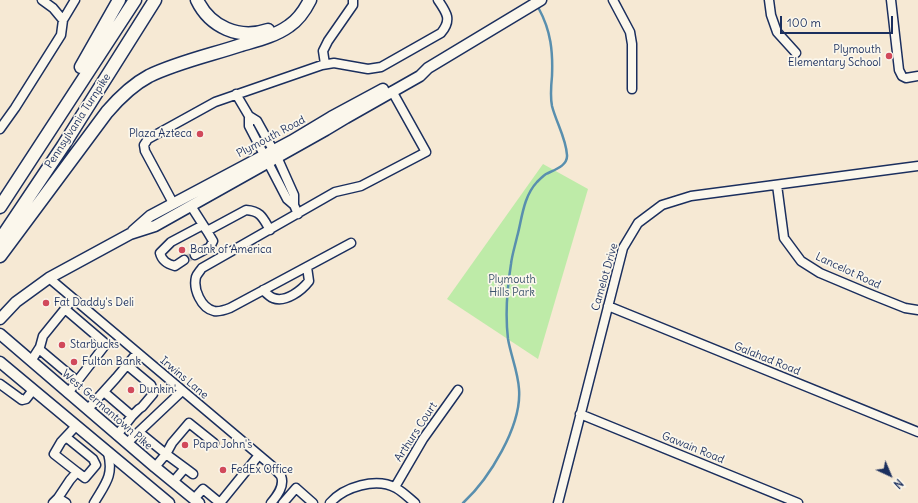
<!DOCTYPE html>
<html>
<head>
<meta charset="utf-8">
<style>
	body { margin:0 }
	#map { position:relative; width:918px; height:503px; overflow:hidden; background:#f6e9d4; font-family:Delius,sans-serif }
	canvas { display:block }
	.north { position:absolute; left:870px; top:455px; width:40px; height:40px; -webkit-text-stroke:3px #fbf7ec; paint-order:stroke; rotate:136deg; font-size:11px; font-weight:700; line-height:16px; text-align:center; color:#1b2f5e }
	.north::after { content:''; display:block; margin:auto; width:14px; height:18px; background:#1b2f5e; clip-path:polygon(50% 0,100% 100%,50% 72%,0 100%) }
	.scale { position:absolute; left:780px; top:16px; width:113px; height:18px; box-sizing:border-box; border:2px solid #1b2f5e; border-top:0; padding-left:5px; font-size:12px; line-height:14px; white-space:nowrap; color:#1b2f5e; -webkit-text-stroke:3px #fbf7ec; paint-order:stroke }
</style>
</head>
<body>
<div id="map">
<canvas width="918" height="503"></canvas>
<div class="north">N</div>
<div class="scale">100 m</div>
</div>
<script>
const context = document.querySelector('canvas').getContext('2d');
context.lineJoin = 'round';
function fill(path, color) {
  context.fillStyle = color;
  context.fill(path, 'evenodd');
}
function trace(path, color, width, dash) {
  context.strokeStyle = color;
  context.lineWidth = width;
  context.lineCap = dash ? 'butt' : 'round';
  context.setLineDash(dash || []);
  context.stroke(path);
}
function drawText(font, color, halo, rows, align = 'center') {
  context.font = font + ' Delius,sans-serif';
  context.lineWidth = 3.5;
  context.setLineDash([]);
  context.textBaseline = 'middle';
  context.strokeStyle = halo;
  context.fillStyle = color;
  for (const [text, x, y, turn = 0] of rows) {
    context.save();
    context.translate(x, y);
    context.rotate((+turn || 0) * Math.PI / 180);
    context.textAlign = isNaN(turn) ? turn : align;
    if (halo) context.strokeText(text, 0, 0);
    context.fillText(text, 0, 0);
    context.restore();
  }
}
fill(new Path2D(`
	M543,164L588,189L538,359L447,299Z`), '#beeba8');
trace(new Path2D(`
	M463,503C489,479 522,426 519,389C518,372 511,356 508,339C505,314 507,289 511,264C512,255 515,246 517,237C522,219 523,197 537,182C540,179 543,176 546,174C554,170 568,166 567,155C566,138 556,122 552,106C550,96 551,86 552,76C553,52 551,31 539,9`), '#598fae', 2.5);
trace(new Path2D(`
	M184,260L195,255`), '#cac4bc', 8, [8, 4]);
const minor = new Path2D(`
	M613,0L630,32L632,44V89
	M769,0L771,15L777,32L796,53
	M891,0L899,70L902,76L906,78L918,76
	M63,20L75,0
	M325,64L323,51L328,41L353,5V0
	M236,94L249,116V126L287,199L294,205L298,214
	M249,116L257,121L277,157L294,195V205
	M0,129L15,108L61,35L63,20L53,8L42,0
	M777,185L784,238L801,261L820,273L870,294L905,308L918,310
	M173,203L145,151L144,145L148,139L215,102L322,65L334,63L368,69L381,67L441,33C452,20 447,13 438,0
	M191,206L207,231L246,210C261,211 263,218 270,230
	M351,243L230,308C225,310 220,312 214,311C201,308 193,289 196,277C197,274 200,271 202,268L335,192L361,186L426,152L392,91
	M195,255L210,247L213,241L207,231
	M184,260L175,266C167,264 162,261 160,253L171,242L203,225
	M49,278L272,466C274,469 279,473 281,476C285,486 277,496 271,503
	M263,290C266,293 270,297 273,298C286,303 302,290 309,281L307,267
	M608,306L918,432
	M65,309L106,344L68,393
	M39,349L77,381
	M31,361L40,347L43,336L73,299
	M0,384L22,400L26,399L33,390
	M104,392L132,416
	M88,409L116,378L137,353
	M580,414L798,503
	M76,426L61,442L54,454L77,472
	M139,432L166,454L172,443L189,423L214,443
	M117,435L132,416L139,409L142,407L153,394V390L151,385L127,365
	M127,443L182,391
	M155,467L166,454L185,468L173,482
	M185,468L193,474
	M395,487L423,439L458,390
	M58,498L70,480L77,472L85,478L96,465L93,459L66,437
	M194,499L203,489L220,503
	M53,503L58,498L66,503
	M94,503C105,484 114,476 108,453
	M220,503L259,455
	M283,503L296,488L313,503
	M330,503C344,487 376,477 396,488C403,492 409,498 415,503
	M558,503L623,248L638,223L662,205L691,196L918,166`);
const major = new Path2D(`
	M133,231L150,216L291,141L331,117L383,89
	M0,319L16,302L49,278L130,234L155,226L326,130L346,118L420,76L428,68L541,0
	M0,334L155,467L199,503
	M0,362L169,503`);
const highway = new Path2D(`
	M197,0C210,27 239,40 268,30
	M81,67L119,0
	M0,207L135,0
	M0,240L63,146L155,0
	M0,256L107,112C119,98 132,85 149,76C178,62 211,55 241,45C258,40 275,36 289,26C298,20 305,10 310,0`);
trace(minor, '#1b2f5e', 11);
trace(major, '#1b2f5e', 13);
trace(highway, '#1b2f5e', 15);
trace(minor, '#fbf7ec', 8);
trace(major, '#fbf7ec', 10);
trace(highway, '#fbf7ec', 12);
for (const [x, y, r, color] of [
	[889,56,4,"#d1495b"],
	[200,134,4,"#d1495b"],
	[182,250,4,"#d1495b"],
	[46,303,4,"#d1495b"],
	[62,345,4,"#d1495b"],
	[74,362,4,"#d1495b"],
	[131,390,4,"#d1495b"],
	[185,445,4,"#d1495b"],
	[223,470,4,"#d1495b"]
]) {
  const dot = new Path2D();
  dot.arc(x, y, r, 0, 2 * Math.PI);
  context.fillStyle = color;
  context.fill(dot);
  trace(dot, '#fbf7ec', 1.5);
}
drawText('11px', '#1b2f5e', '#fbf7ec', [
	["Plymouth",881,50,"right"],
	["Elementary School",881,63,"right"],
	["Plaza Azteca",192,134,"right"],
	["Bank of America",190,250],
	["Fat Daddy's Deli",54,303],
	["Starbucks",70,345],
	["Fulton Bank",82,362],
	["Dunkin'",139,390],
	["Papa John's",193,445],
	["FedEx Office",231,470]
], 'left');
drawText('11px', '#1b2f5e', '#fbf7ec', [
	["Pennsylvania Turnpike",78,121,-57],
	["Plymouth Road",271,137,-28],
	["Lancelot Road",848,271,25],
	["Camelot Drive",605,277,-74],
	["Galahad Road",767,359,22],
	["Irwins Lane",184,378,40],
	["West Germantown Pike",107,410,41],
	["Arthurs Court",416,432,-57],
	["Gawain Road",693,448,22]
]);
drawText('11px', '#3c556d', '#fbf7ec', [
	["Plymouth",512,280],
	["Hills Park",512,293]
]);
</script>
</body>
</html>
